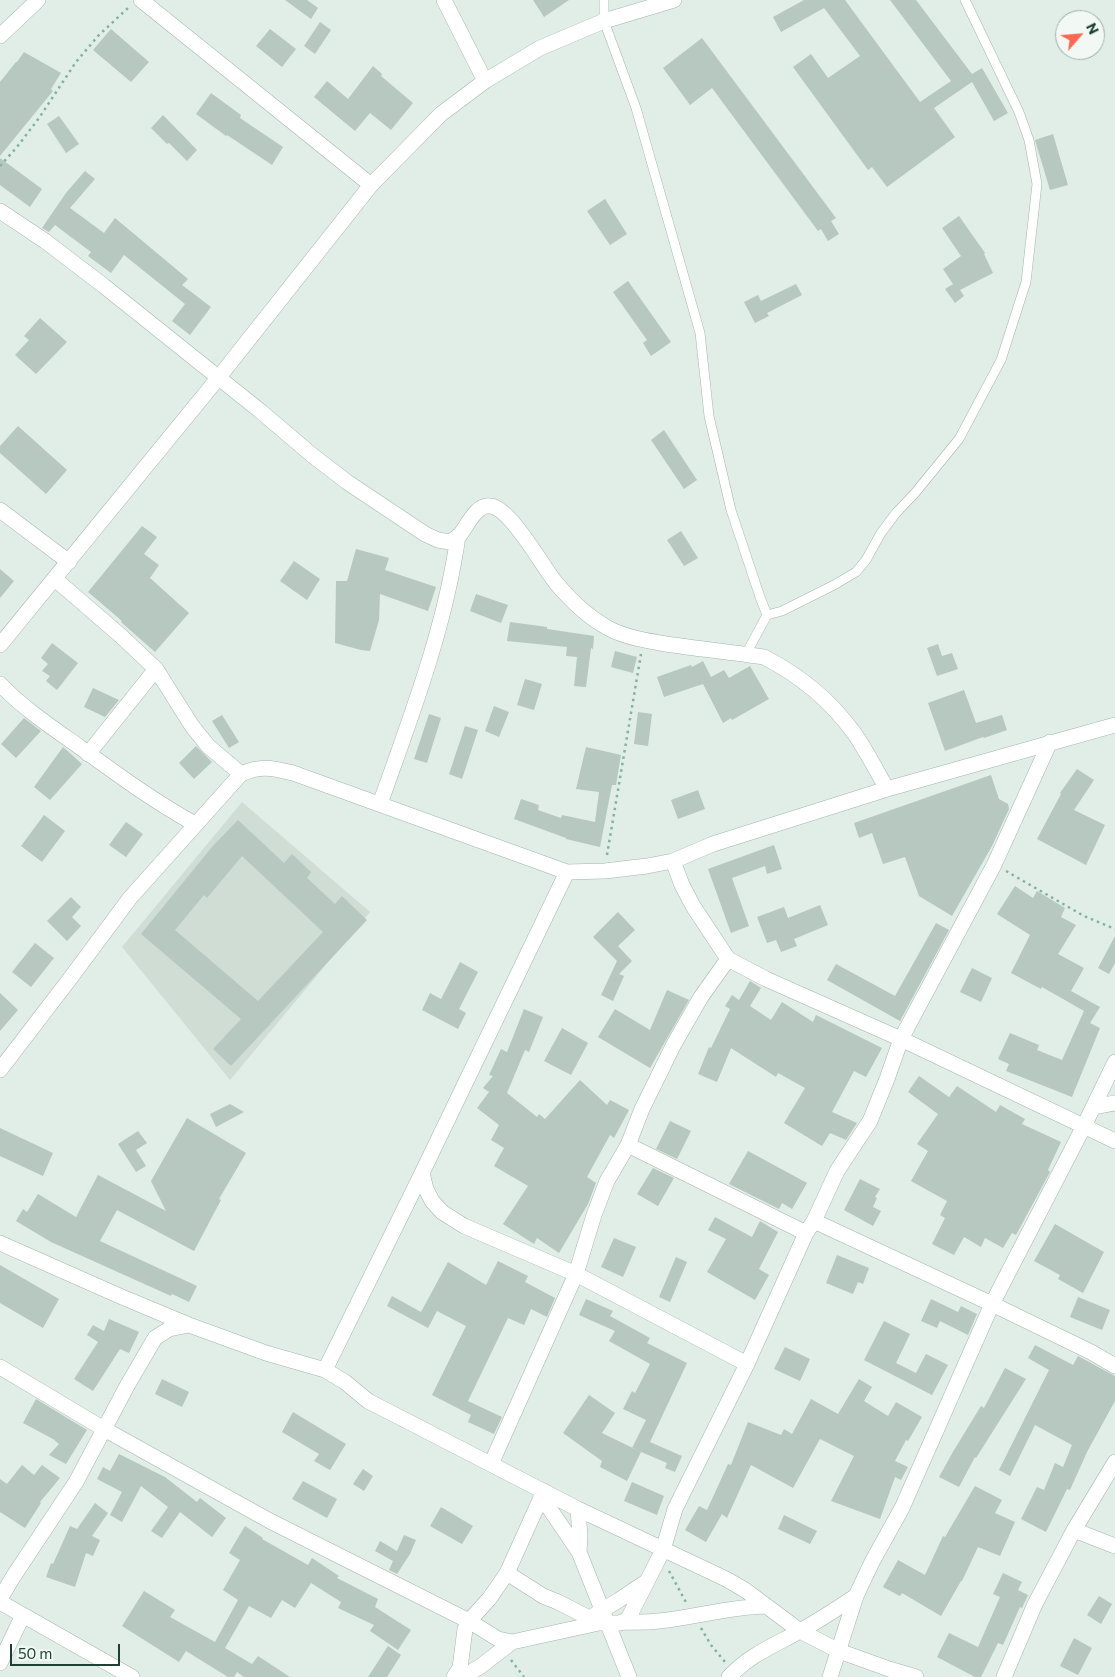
<!DOCTYPE html>
<html>
<head>
<meta charset="utf-8">
<style>
	body { margin:0 }
	#map { position:relative; width:1115px; height:1677px; overflow:hidden; background:#e1ede7; font-family:Commissioner,sans-serif }
	canvas { display:block }
	.north { position:absolute; left:1055px; top:10px; width:50px; height:50px; box-sizing:border-box; background:#f2f9f5; border:1px solid #9eafa8; border-radius:50%; rotate:63deg; font-size:14px; font-weight:700; line-height:20px; text-align:center; color:#204034 }
	.north::after { content:''; display:block; margin:auto; width:18px; height:22px; background:#ff674e; clip-path:polygon(50% 0,100% 100%,50% 72%,0 100%) }
	.scale { position:absolute; left:10px; top:1644px; width:110px; height:22px; box-sizing:border-box; border:2px solid #204034; border-top:0; padding-left:6px; font-size:15px; line-height:18px; white-space:nowrap; color:#204034; -webkit-text-stroke:4px #f2f9f5; paint-order:stroke }
</style>
</head>
<body>
<div id="map">
<canvas width="1115" height="1677"></canvas>
<div class="north">N</div>
<div class="scale">50 m</div>
</div>
<script>
const context = document.querySelector('canvas').getContext('2d');
context.lineJoin = 'round';
function fill(path, color) {
  context.fillStyle = color;
  context.fill(path, 'evenodd');
}
function trace(path, color, width, dash) {
  context.strokeStyle = color;
  context.lineWidth = width;
  context.lineCap = dash ? 'butt' : 'round';
  context.setLineDash(dash || []);
  context.stroke(path);
}
fill(new Path2D(`
	M242,802L370,912L230,1080L122,947Z`), '#cfddd5');
fill(new Path2D(`
	M285,0H307L318,8L311,19Z
	M533,0H569L544,17Z
	M804,0H845L920,102L951,81L890,0H916L972,74L982,68L1008,113L994,121L972,82L934,108L955,137L887,187L872,167L868,170L793,67L811,54L828,78L860,56L824,8L781,32L773,17Z
	M320,22L331,30L315,54L304,46Z
	M111,29L149,62L131,82L93,50Z
	M270,29L296,49L282,67L256,46Z
	M702,38L836,218L831,221L839,234L828,241L821,229L818,231L712,88L690,105L663,68Z
	M24,52L61,73L51,89L53,91L0,156V82L16,62H17Z
	M373,66L382,74L381,76L413,103L391,130L370,113L355,131L314,97L327,81L348,99Z
	M211,93L241,115L240,118L283,147L272,165L227,135L226,136L196,114Z
	M163,115L197,150L187,161L169,143L167,144L151,128Z
	M59,116L79,144L66,153L47,124Z
	M1053,134L1068,185L1050,190L1035,140Z
	M0,158L42,189L30,207L0,185Z
	M85,171L95,179L70,208L104,233L115,218L188,279L182,285L211,307L190,335L172,321L185,304L124,255L111,273L88,256L91,252L55,225L49,232L42,228L66,193Z
	M605,199L627,234L610,245L587,211Z
	M959,216L985,253L984,254L993,273L960,290L964,296L955,303L945,289L953,284L943,269L961,256L942,228Z
	M628,281L671,342L651,356L643,343L647,340L613,292Z
	M796,284L802,295L767,313L769,316L755,323L744,302L758,295L761,301Z
	M40,318L67,342L36,374L15,355L29,340L24,336Z
	M18,426L67,470L46,494L0,453V446Z
	M664,430L697,480L684,489L651,440Z
	M142,526L157,537L144,554L159,565L150,578L189,613L155,652L121,622L122,621L88,592Z
	M681,531L698,558L684,566L667,540Z
	M356,549L389,558L385,570L436,587L428,611L380,594L379,620L370,651L361,650L335,643L336,581H347Z
	M294,561L320,579L307,600L280,581Z
	M0,569L14,581L0,598Z
	M476,594L508,605L501,623L470,611Z
	M510,622L547,627V629L594,636L593,649L591,648L586,687L574,686L577,657L566,656L567,647L507,641Z
	M52,643L78,663L57,690L46,681L50,676L42,671L48,664L41,658Z
	M938,644L942,656L952,653L958,669L937,676L927,648Z
	M615,651L637,657L633,673L611,667Z
	M703,661L711,677L724,670L729,678L750,666L769,699L732,720L731,718L723,723L703,684L664,697L657,677L691,665L692,667Z
	M525,679L542,684L534,710L517,705Z
	M93,688L119,700L105,717L84,707Z
	M964,690L976,723L1002,715L1007,730L984,738L983,737L945,751L928,703Z
	M494,706L509,712L499,737L485,731Z
	M638,712L652,714L648,746L634,744Z
	M429,714L441,718L427,763L414,759Z
	M222,715L239,742L229,748L212,721Z
	M24,718L41,731L16,758L1,744Z
	M465,726L478,730L462,779L449,774Z
	M196,746L212,762L194,779L179,763Z
	M63,747L82,764L50,800L34,787Z
	M586,747L621,755L616,785H612L600,847L566,839V838L514,819L521,799L539,805L538,810L561,818L562,815L595,822L599,792L576,789Z
	M1077,769L1094,780L1074,810L1105,825L1086,865L1037,839L1061,794L1060,793Z
	M991,775L999,799L1008,804L1009,809L992,846L952,916L919,896L905,857L883,864L872,833L859,838L854,823Z
	M698,790L705,809L678,819L671,800Z
	M44,815L65,831L42,862L21,846Z
	M238,820L284,863L292,854L311,872L307,878L335,904L342,896L367,920L231,1066L213,1049L241,1019L141,934L212,847ZM242,856L323,932L258,1001L175,930L204,895L207,898Z
	M126,822L143,834L126,857L109,845Z
	M774,845L782,869L767,874L765,866L732,878L749,926L731,933L708,869Z
	M1015,886L1033,898L1037,891L1065,908L1061,917L1076,925L1058,954L1084,968L1071,991L1100,1007L1090,1023L1100,1028L1072,1097L1006,1071L1009,1064L998,1059L1010,1033L1039,1045L1037,1050L1062,1060L1084,1011L1042,987L1041,989L1011,973L1030,935L997,914Z
	M71,897L81,907L72,917L81,926L67,941L47,921Z
	M820,905L828,925L794,939L797,946L781,952L776,940L767,943L757,917L784,907L788,918Z
	M618,912L635,930L618,946L632,961L619,974L624,976L613,1001L601,995L617,961L593,937Z
	M936,923L949,930L900,1021L827,980L836,964L895,996Z
	M1115,936V963L1109,974L1098,968Z
	M35,943L54,958L31,987L12,972Z
	M460,962L478,972L459,1009L466,1013L458,1029L422,1010L430,993L441,999Z
	M972,968L992,978L981,1002L960,992Z
	M750,981L761,988L750,1006L771,1020L782,1002L813,1022L816,1015L882,1048L866,1077L854,1071L832,1112L857,1123L846,1140L830,1133L822,1146L784,1123L805,1088L778,1073L776,1077L731,1048L717,1082L698,1074L709,1047L711,1048L730,1009L725,1006L732,995L739,1000Z
	M667,990L689,1000L650,1068L598,1037L615,1009L650,1030Z
	M0,993L18,1010L0,1031Z
	M524,1009L543,1017L529,1052L525,1050L507,1093L537,1117L539,1114L545,1119L580,1080L607,1105L610,1100L629,1110L614,1138L610,1135L587,1177L596,1183L588,1204L559,1253L537,1238L534,1244L503,1224L528,1186L494,1166L504,1148L491,1140L499,1125L477,1108L489,1092L483,1088L493,1076L489,1075L501,1049L507,1052Z
	M562,1028L588,1043L571,1075L544,1061Z
	M919,1076L949,1097L957,1086L996,1112L1000,1105L1025,1119L1022,1124L1061,1142L1048,1170L1050,1172L1016,1235L1012,1233L1003,1248L985,1238L981,1247L964,1237L954,1255L932,1244L945,1218L940,1215L947,1201L911,1181L928,1151L917,1144L938,1114L908,1092Z
	M230,1104L244,1112L216,1127L210,1114Z
	M187,1118L246,1153L219,1199L221,1200L194,1251L117,1210L100,1241L197,1286L189,1302L172,1294L171,1296L51,1242L16,1221L23,1209L27,1212L38,1194L76,1217L98,1175L166,1211L151,1181Z
	M670,1121L691,1131L677,1159L656,1149Z
	M0,1128L53,1153L43,1176L0,1156Z
	M138,1131L147,1143L136,1150L146,1166L136,1172L118,1144Z
	M748,1151L807,1183L792,1209L782,1203L779,1209L729,1184Z
	M653,1168L674,1178L658,1206L637,1194Z
	M860,1179L880,1189L875,1197L877,1198L873,1207L881,1211L873,1226L844,1210Z
	M715,1217L752,1237L760,1221L778,1232L759,1269L769,1275L755,1300L707,1272L726,1239L708,1230Z
	M1055,1224L1104,1252L1083,1293L1058,1279L1060,1275L1034,1261Z
	M614,1238L636,1247L623,1277L601,1267Z
	M837,1255L869,1268L863,1284L858,1282L853,1294L826,1283Z
	M676,1257L687,1262L670,1302L659,1297Z
	M498,1261L528,1276L525,1282L555,1298L547,1317L531,1309L524,1325L508,1318L468,1401L502,1417L494,1434L468,1422L471,1415L432,1395L466,1326L437,1311L428,1328L387,1306L392,1296L421,1312L448,1262L486,1285Z
	M0,1265L59,1299L43,1328L0,1303Z
	M1078,1297L1110,1310L1102,1330L1070,1317Z
	M586,1299L613,1311L610,1316L650,1338L647,1343L687,1363L650,1442L682,1456L675,1472L665,1468L667,1463L632,1448L646,1420L623,1409L632,1391L635,1393L650,1364L609,1341L615,1331L579,1315Z
	M931,1299L958,1312L961,1306L977,1314L968,1335L940,1321L937,1328L921,1321Z
	M109,1319L139,1332L129,1353L120,1349L93,1391L74,1379L98,1342L87,1335L93,1325L104,1331Z
	M884,1321L910,1334L896,1363L916,1373L926,1354L948,1365L932,1395L864,1360Z
	M1035,1345L1073,1365L1078,1356L1115,1376V1401L1087,1452L1070,1490L1067,1489L1046,1532L1021,1519L1037,1487L1044,1490L1055,1463L1063,1467L1072,1445L1035,1425L1010,1476L999,1470L1049,1370L1028,1358Z
	M785,1347L810,1359L800,1381L774,1369Z
	M1005,1368L1026,1379L976,1458L975,1457L959,1487L939,1477L954,1450L981,1406L984,1408Z
	M162,1379L189,1392L182,1407L155,1394Z
	M859,1379L872,1387L864,1401L888,1416L896,1402L922,1417L908,1441L906,1440L895,1461L908,1467L901,1480L895,1477L880,1519L831,1501L854,1456L820,1439L793,1488L751,1465L727,1518L722,1514L706,1542L685,1530L699,1506L707,1510L728,1464L731,1465L748,1422L781,1435L784,1429L792,1434L811,1399L838,1414Z
	M589,1395L615,1413L602,1433L641,1452L627,1481L600,1467L602,1461L563,1433Z
	M36,1399L87,1430L66,1464L49,1455L59,1444L53,1439L23,1423Z
	M293,1412L346,1444L330,1470L314,1461L319,1454L282,1432Z
	M119,1454L165,1477L197,1502L200,1498L226,1518L212,1537L180,1512L162,1538L151,1531L168,1507L141,1486L122,1522L110,1515L122,1492L97,1479L103,1467L110,1471Z
	M22,1465L34,1475L42,1465L60,1478L40,1502L41,1503L25,1528L0,1512V1479L7,1484Z
	M363,1469L373,1476L364,1491L353,1484Z
	M303,1481L337,1499L327,1518L292,1499Z
	M632,1482L664,1496L657,1515L624,1501Z
	M975,1486L1002,1500L995,1513L1015,1522L1000,1556L978,1547L962,1581H961L941,1616L902,1593L900,1596L883,1587L898,1560L925,1575L943,1536L945,1537Z
	M95,1503L108,1513L92,1536L100,1540L93,1556L86,1553L75,1587L46,1577L51,1563L53,1564L70,1526L77,1529Z
	M441,1507L473,1526L462,1544L430,1526Z
	M784,1515L817,1531L810,1544L778,1529Z
	M245,1526L263,1538L262,1539L308,1565L312,1558L339,1576L337,1578L378,1599L375,1607L411,1630L398,1650L370,1631L374,1625L338,1608L341,1602L311,1583L295,1608L282,1600L271,1618L249,1606L225,1648L252,1664L258,1656L290,1677H244L237,1672L234,1677H228L186,1651L179,1662L122,1626L144,1591L175,1610L170,1617L215,1642L238,1600L223,1590L240,1560L229,1553Z
	M404,1535L416,1540L410,1554L397,1574L389,1570L393,1561L375,1551L380,1541L397,1551Z
	M1003,1573L1022,1582L1018,1590L1028,1595L1022,1608L1020,1607L1003,1645L998,1643L981,1677H975L937,1657L949,1633L978,1647L1000,1597L993,1594Z
	M1099,1596L1112,1604L1101,1624L1087,1615Z
	M1074,1638L1092,1648L1078,1675L1060,1666Z
	M388,1646L401,1655L387,1677H368Z`), '#b6c8bf');
const lane = new Path2D(`
	M604,0V21L636,108L700,333L709,416L731,510L760,597L767,615L746,654
	M767,615L782,611L834,585L856,572L866,560L881,533L896,513L915,493L959,439L1001,360L1026,282L1037,184L1029,140L1019,112L965,0`);
const street = new Path2D(`
	M141,0L371,185
	M444,0L485,81
	M0,36L38,0
	M0,211L45,241L104,286L259,410L312,455L347,482L425,534L438,540L450,542C453,540 456,538 459,536C467,527 476,503 491,506C511,509 543,567 556,583C571,601 588,617 608,628C624,637 648,641 666,644C699,649 731,652 764,657C799,675 831,701 854,733C866,750 876,770 887,789
	M0,510L69,562
	M55,579L121,636L156,669L192,726L208,746L241,774
	M0,645L219,377L371,185L441,114L485,81L540,48L604,21L674,0
	M0,684C24,709 53,728 81,748C118,775 155,802 195,824
	M88,754L156,669
	M380,804C411,716 445,629 458,536
	M673,861L682,885L693,906L728,959L766,979L901,1039L1115,1141
	M0,1070L69,980L130,898L241,774C261,765 272,768 293,773L567,872L605,871L647,866L673,861L713,844L887,789L1115,725
	M1093,1107L1115,1103
	M628,1145L806,1233
	M422,1173L426,1189L432,1201L442,1212L464,1226L576,1274L747,1364
	M814,1221L992,1304L1091,1352L1115,1366
	M0,1243L122,1297L189,1325L266,1353L325,1370L345,1382L368,1401L578,1509L726,1579L745,1590L800,1631L839,1651L889,1669L916,1677
	M0,1367L104,1429L270,1521L469,1621L498,1639L512,1642L599,1623H620L628,1619L663,1550L675,1509L747,1364L806,1233L814,1221L837,1171L870,1121L887,1079L901,1039L994,865L1050,742
	M325,1370L422,1173L567,872
	M491,1464L576,1274L594,1215L607,1181L628,1145L642,1109L674,1044L701,997L728,959
	M541,1496L579,1552L629,1677
	M578,1509L580,1536L579,1552
	M1074,1530L1115,1546
	M507,1573L543,1596L558,1602L599,1623
	M0,1599L13,1577L76,1482L127,1386L155,1338L169,1329L189,1325
	M0,1602L132,1677
	M596,1614L619,1600L646,1582
	M624,1622C673,1625 718,1607 766,1606
	M0,1663L23,1615
	M454,1677L460,1668L465,1629L469,1621L489,1599L507,1573L544,1491
	M463,1677L481,1666L512,1642
	M729,1677C749,1655 775,1645 800,1631C820,1620 838,1608 856,1596
	M830,1677L856,1596L872,1562L902,1508L992,1304L1084,1126L1115,1062
	M1004,1677L1035,1604L1074,1530L1115,1462`);
trace(lane, '#a3b6ae', 10);
trace(street, '#a3b6ae', 16);
trace(new Path2D(`
	M0,166L17,147L39,118L76,62L98,36L129,7
	M607,855L641,654
	M1006,871L1084,916L1115,929
	M669,1571L687,1604
	M701,1628L711,1645L725,1662
	M511,1660L524,1677`), '#7fb49e', 2.5, [2.5, 4]);
trace(lane, '#fff', 9);
trace(street, '#fff', 15);
</script>
</body>
</html>
